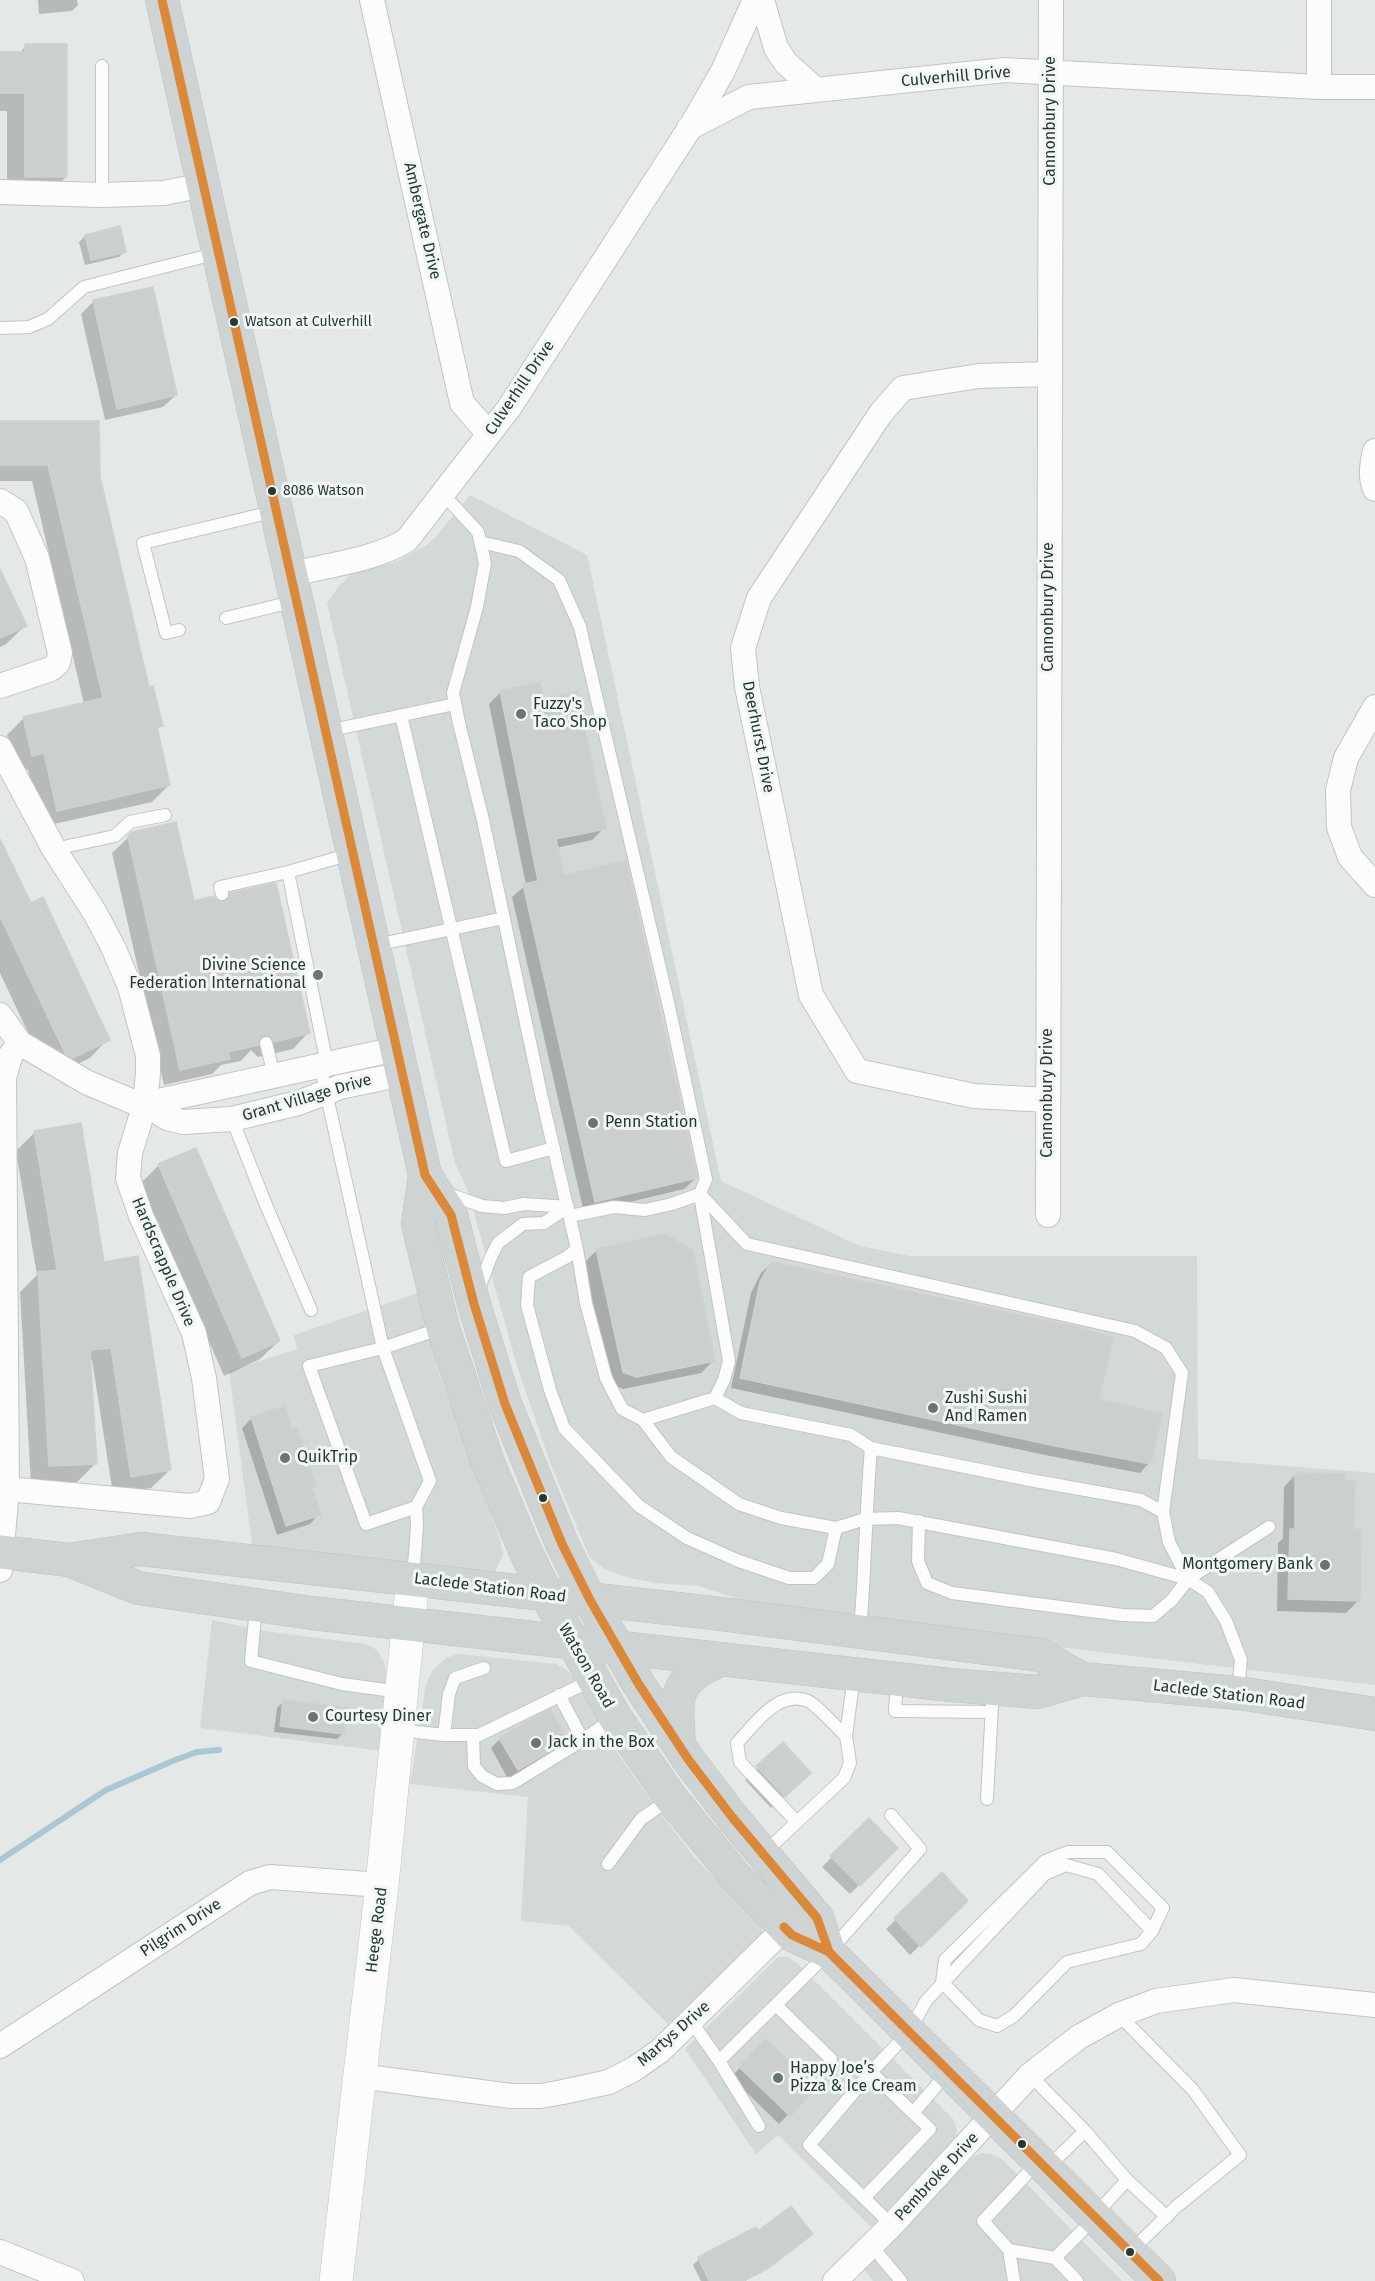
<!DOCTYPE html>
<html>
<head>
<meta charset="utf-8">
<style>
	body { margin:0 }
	canvas { display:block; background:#e4e8e7 }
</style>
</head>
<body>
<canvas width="1375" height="2281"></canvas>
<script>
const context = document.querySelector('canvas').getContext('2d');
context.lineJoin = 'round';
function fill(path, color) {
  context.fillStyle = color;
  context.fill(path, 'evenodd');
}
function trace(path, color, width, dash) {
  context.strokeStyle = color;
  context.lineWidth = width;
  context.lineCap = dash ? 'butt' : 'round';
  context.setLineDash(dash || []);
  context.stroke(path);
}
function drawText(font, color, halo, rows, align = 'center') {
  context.font = font + ' "Fira Sans",sans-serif';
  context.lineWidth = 6;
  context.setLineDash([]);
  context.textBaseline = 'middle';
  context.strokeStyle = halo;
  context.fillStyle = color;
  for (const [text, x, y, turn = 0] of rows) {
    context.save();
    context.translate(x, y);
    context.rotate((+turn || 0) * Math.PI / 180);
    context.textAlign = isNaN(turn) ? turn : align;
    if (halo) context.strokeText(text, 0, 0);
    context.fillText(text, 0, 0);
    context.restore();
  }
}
fill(new Path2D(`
	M470,495L587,555L721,1181L860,1246L910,1256H1197L1198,1459L1375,1473V1685L801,1616L766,1608L699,1586L656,1583L625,1577L603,1568L590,1558L551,1465L517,1366L467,1188L455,1163L327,603L339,586L352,573L396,562L427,545L438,534Z
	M418,1293L439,1373L500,1539L503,1555L494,1573L253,1551L229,1371L297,1349L294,1335Z
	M212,1620L264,1631L366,1644L377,1650L384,1662L388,1681L383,1751L200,1728Z
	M458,1654L556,1664L567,1670L575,1680L609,1741L649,1798L694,1857L762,1927V1935L755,1943L668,2024L569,1926L521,1921L528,1797L410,1784L426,1684L433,1670L446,1658Z
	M778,1957H788L797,1963L954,2120L957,2131L954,2142L871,2227L778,2135L756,2154L685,2049Z
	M981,2153L991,2154L1002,2159L1122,2281H873L862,2266L972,2158Z`), '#d2d9d7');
fill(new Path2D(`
	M38,0H77L78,5L72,11L39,14Z
	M26,46L66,177L47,195H7V111H0V54H18Z
	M85,236L125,251L119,257L85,265L79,242Z
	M94,301L176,395L163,407L105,420L81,314Z
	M0,422L98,478L148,689L161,725L156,730L169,785L152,802L41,827L28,769L16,772L7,735L24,718L84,704L32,481H0Z
	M0,573L25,626L6,644L0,647Z
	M501,692L542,701L604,828L592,840L556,848L563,877L696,1178L684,1189L584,1213L512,897L526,885L489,704Z
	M133,833L193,903H222L231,895L308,1033L293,1049L258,1057L251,1050L241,1061L221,1065L212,1074L164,1085L112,853Z
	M0,842L30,905L108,1039L90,1058L54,1075L46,1071L0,973Z
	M34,1133L103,1263L170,1470L151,1488L113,1494L92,1360H89L96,1463L77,1482L31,1484L20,1292L37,1275L16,1151Z
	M159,1165L279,1341L260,1359L224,1376L140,1184Z
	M597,1250L713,1361L701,1373L623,1389L611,1384L584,1263Z
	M771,1264L1097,1401L1149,1463L1140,1473L1045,1455L731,1388L751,1293L761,1273Z
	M284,1408L314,1486L311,1490L319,1514L310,1524L277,1535L242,1428L251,1419Z
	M1296,1474L1353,1531L1359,1600L1346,1613L1277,1611L1278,1543L1283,1538L1284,1487Z
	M283,1702L343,1733L337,1739L274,1732L277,1708Z
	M500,1739H566L557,1748L508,1779L491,1748Z
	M783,1744L797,1785L771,1808L745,1780Z
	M869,1820L896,1848L850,1894L822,1867Z
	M942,1875L966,1900L910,1955L886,1929Z
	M766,2041L814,2088L779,2124L731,2077Z
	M756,2229L758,2233L811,2234L762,2272L745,2281H701L693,2265L699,2259Z`), '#0003');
trace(new Path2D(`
	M0,1860L106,1790L175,1760L197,1752L219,1750`), '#a9c8d3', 6);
const building = new Path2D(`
	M25,44H67V177H25V93H0V52H25Z
	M120,226L126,252L91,260L85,235Z
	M153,287L177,395L117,409L93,300Z
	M0,421H99L100,477L149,687L153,686L163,726L157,727L170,785L57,811L44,753L32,756L23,717L103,698L48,465H0Z
	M0,569L27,626L0,638Z
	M540,682L543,699L577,692L606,829L556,839L564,875L626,861L697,1178L595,1202L523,884L538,881L500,691Z
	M176,822L194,901L214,896L217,900L224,902L228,899L230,893L276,883L310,1033L274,1042L269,1035H263L258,1040V1045L228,1052L230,1059L180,1070L128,836L132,832Z
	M0,839L31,903L43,897L110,1040L73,1058L65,1053L0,916Z
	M81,1123L104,1262L138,1256L171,1470L131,1477L111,1348L90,1350L97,1464L49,1466L38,1272L57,1270L34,1131Z
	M196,1148L280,1341L242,1358L158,1164Z
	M665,1234L693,1251L715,1361L636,1377L623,1372L596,1249Z
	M771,1262L1081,1328L1113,1338L1099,1399L1162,1414L1151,1464L1055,1446L740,1378L760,1282Z
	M285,1406L292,1430L297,1428L316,1486L312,1488L321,1515L286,1526L251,1417Z
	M1295,1473L1345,1474V1481H1355L1354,1530H1361L1360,1601L1288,1599L1290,1529H1295Z
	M283,1700L347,1708L344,1734L280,1726Z
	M550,1709L568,1740L518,1770L499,1738Z
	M783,1742L811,1773L785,1797L756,1766Z
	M869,1818L898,1848L860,1886L830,1856Z
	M942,1872L968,1901L921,1947L894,1918Z
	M766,2039L816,2088L790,2116L739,2067Z
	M791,2206L813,2234L770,2267L743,2281H709L698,2257L756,2227L758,2231Z`);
fill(building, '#cbcfce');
trace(building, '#cdd1d0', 1.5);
const lane = new Path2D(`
	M102,66V195
	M0,328L29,327L48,319L84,287L218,253
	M443,494L478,532L485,563L477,607L453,693L459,723L483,820L541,1094L577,1249L586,1303L606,1378L622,1409L643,1420L715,1398L741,1413L851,1435L871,1448C866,1509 865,1570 860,1631
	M480,542L519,551L559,580L580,627L670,1011L706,1179L700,1194L672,1204L645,1210L614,1207L570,1216
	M226,618L296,601
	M179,630L166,633L143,543L276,511
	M401,715L506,1161L554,1148
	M327,731L455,704
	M54,849L115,836L130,822L165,815
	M288,872L327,1064
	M222,894L220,887L288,872L351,854
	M376,945L504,918
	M266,1043L274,1075
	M320,1065L383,1348L430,1481L416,1507L417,1527L413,1578
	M232,1119L266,1205L311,1310
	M446,1193L482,1206L504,1208L524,1204L568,1207
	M700,1194L747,1244L1135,1331L1166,1348L1182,1373L1163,1512
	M700,1195L729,1361L724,1380L715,1398
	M577,1249L567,1257L529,1277L527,1305L550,1390L564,1428L639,1506L687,1538L739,1561L789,1578H814L828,1564L836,1528L865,1519L898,1518L1116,1559L1188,1579
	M479,1289L490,1259L498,1243L523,1224L544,1223L568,1207
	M643,1420L671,1457L739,1504L781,1518L836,1528
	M871,1448L1030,1480L1141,1500L1163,1512L1169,1542L1188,1579L1208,1592L1226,1621L1241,1660L1238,1691
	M416,1507L366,1524L309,1366L383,1348L442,1328
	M919,1521L918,1561L927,1583L952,1593L1122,1615L1153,1616L1172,1600L1188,1579L1269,1527
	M256,1607L251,1661L342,1684L400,1692
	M897,1680L895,1711L991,1712
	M559,1695L583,1740L614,1718
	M399,1730L444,1735H479L592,1680
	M444,1735L449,1694L455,1678L484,1668
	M473,1735L474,1766L482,1776L497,1784L513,1783L583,1740
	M987,1799L992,1705
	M797,1822L740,1762L737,1743C755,1724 778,1689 808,1701C816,1704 838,1729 846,1736
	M1068,1852H1107L1163,1908L1152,1931L1141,1944L1067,1962L1014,2016L997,2026L979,2020L942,1982L945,1960L1045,1861Z
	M764,1853L844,1778L850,1763L846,1736L854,1676
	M608,1864L641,1819L670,1799
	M776,2005L831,2059
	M1119,2015L1193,2090L1240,2155L1176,2207L1131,2251
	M691,2021L719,2061L759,2126
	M719,2061L829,1952L920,1849L891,1815
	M871,2072L913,2113L948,2072
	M1030,2075L1085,2131
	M1048,2167L1085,2131L1127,2180
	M864,2198L930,2129L913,2113
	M1096,2214L1127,2180L1167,2217
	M892,2225L809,2145L871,2072L909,2032L926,2001L1045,1874L1066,1865L1098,1874L1152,1931
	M871,2245L901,2281
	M1009,2250L1055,2258L1095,2218
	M1055,2258L1077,2281
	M1014,2281L1009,2250L983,2221L1039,2161`);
const street = new Path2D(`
	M372,0L462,403L489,434
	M762,0L776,48L786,63L816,90
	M1319,87V0
	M689,128L749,97L1005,70L1319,87H1375
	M0,192L102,195L164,193L204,185
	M1375,451C1372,463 1370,478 1375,489
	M0,501L16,511L37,558L60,653L58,663L51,669L0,686
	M291,574C325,566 378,559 407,540L509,408L693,123L723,71L755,0
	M1375,707L1346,758L1338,790L1339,827L1350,857L1375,885
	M0,748L54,849L95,913L113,947L130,987L148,1056V1073L145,1104L130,1153L128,1178L141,1216L194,1333L204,1378L217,1479L208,1502L190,1506L7,1489
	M0,1015L20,1043L86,1082L131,1101L145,1104L167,1118L183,1122L232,1119L298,1103L340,1087L402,1074
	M1048,1100L974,1096L857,1071L811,995L747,687L743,648L759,598L881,413L903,388L979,376L1050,374
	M145,1104L396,1049
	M1048,1215L1051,0
	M0,1570L7,1489L4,1078L10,1056L20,1043
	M0,2046L250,1883L270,1877L382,1885
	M359,2076L511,2096H540L563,2092L609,2082L634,2069L660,2051L785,1928
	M0,2252L72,2281
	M835,2281L892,2225L1030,2075L1079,2037L1119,2015L1156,2001L1234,1990L1375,2005`);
const secondary = new Path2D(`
	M336,2281L382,1885L413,1579`);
const primary = new Path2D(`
	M162,0L425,1175L451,1215L474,1304L505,1404L562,1544L590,1600L638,1683L688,1759L732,1817L817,1918L829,1952
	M425,1175L418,1224L443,1328L487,1460L524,1548L546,1594L615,1717L671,1798L735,1876L792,1935L829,1952L1159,2281
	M0,1552L69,1560L138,1588L312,1613L950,1685L1038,1692L1083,1679L1238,1693L1375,1714
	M69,1560L141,1549L713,1613L1040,1655L1083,1679
	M679,1744C676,1695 672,1680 722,1659`);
trace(lane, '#c1c5c4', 14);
trace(street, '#c1c5c4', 26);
trace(secondary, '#c0c6c4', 34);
trace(primary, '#bdc4c3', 34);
trace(lane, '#fbfcfb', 12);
trace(street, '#fbfcfb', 24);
trace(secondary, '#fbfcfb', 33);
trace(primary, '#ced4d3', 33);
trace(new Path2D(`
	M162,0L425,1175L451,1215L474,1304L505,1404L562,1544L590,1600L638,1683L688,1759L732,1817L817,1918L829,1952
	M784,1927L792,1935L829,1952L1159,2281`), '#db8839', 9);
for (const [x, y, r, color] of [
	[234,322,5,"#243936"],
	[272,491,5,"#243936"],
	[521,714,6,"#677674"],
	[318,975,6,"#677674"],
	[593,1123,6,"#677674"],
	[933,1408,6,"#677674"],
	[285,1458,6,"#677674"],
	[543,1498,5,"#243936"],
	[1325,1565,6,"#677674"],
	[313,1717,6,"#677674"],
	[536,1743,6,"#677674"],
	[778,2078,6,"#677674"],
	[1022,2144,5,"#243936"],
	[1130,2252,5,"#243936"]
]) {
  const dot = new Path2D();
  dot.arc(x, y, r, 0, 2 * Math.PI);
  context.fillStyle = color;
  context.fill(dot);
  trace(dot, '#f2f7f5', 2);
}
drawText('14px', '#243936', '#f2f7f5', [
	["Watson at Culverhill",245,322],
	["8086 Watson",283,491]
], 'left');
drawText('16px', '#243936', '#f2f7f5', [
	["Culverhill Drive",956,77,-5],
	["Cannonbury Drive",1051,121,-90],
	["Ambergate Drive",422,221,77],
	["Culverhill Drive",520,388,-56],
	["Cannonbury Drive",1049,607,-90],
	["Deerhurst Drive",758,737,79],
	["Cannonbury Drive",1048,1093,-90],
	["Grant Village Drive",307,1098,-16],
	["Hardscrapple Drive",163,1262,67],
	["Laclede Station Road",490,1588,7],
	["Watson Road",586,1666,60],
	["Laclede Station Road",1229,1695,7],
	["Pilgrim Drive",181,1928,-33],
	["Heege Road",377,1930,-83],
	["Martys Drive",674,2034,-41],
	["Pembroke Drive",937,2177,-47]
]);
drawText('16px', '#243936', '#f2f7f5', [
	["Fuzzy's",533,705],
	["Taco Shop",533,723],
	["Divine Science",306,966,"right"],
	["Federation International",306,984,"right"],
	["Penn Station",605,1123],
	["Zushi Sushi",945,1399],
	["And Ramen",945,1417],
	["QuikTrip",297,1458],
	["Montgomery Bank",1313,1565,"right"],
	["Courtesy Diner",325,1717],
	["Jack in the Box",548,1743],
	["Happy Joe’s",790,2069],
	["Pizza & Ice Cream",790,2087]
], 'left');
</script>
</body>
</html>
